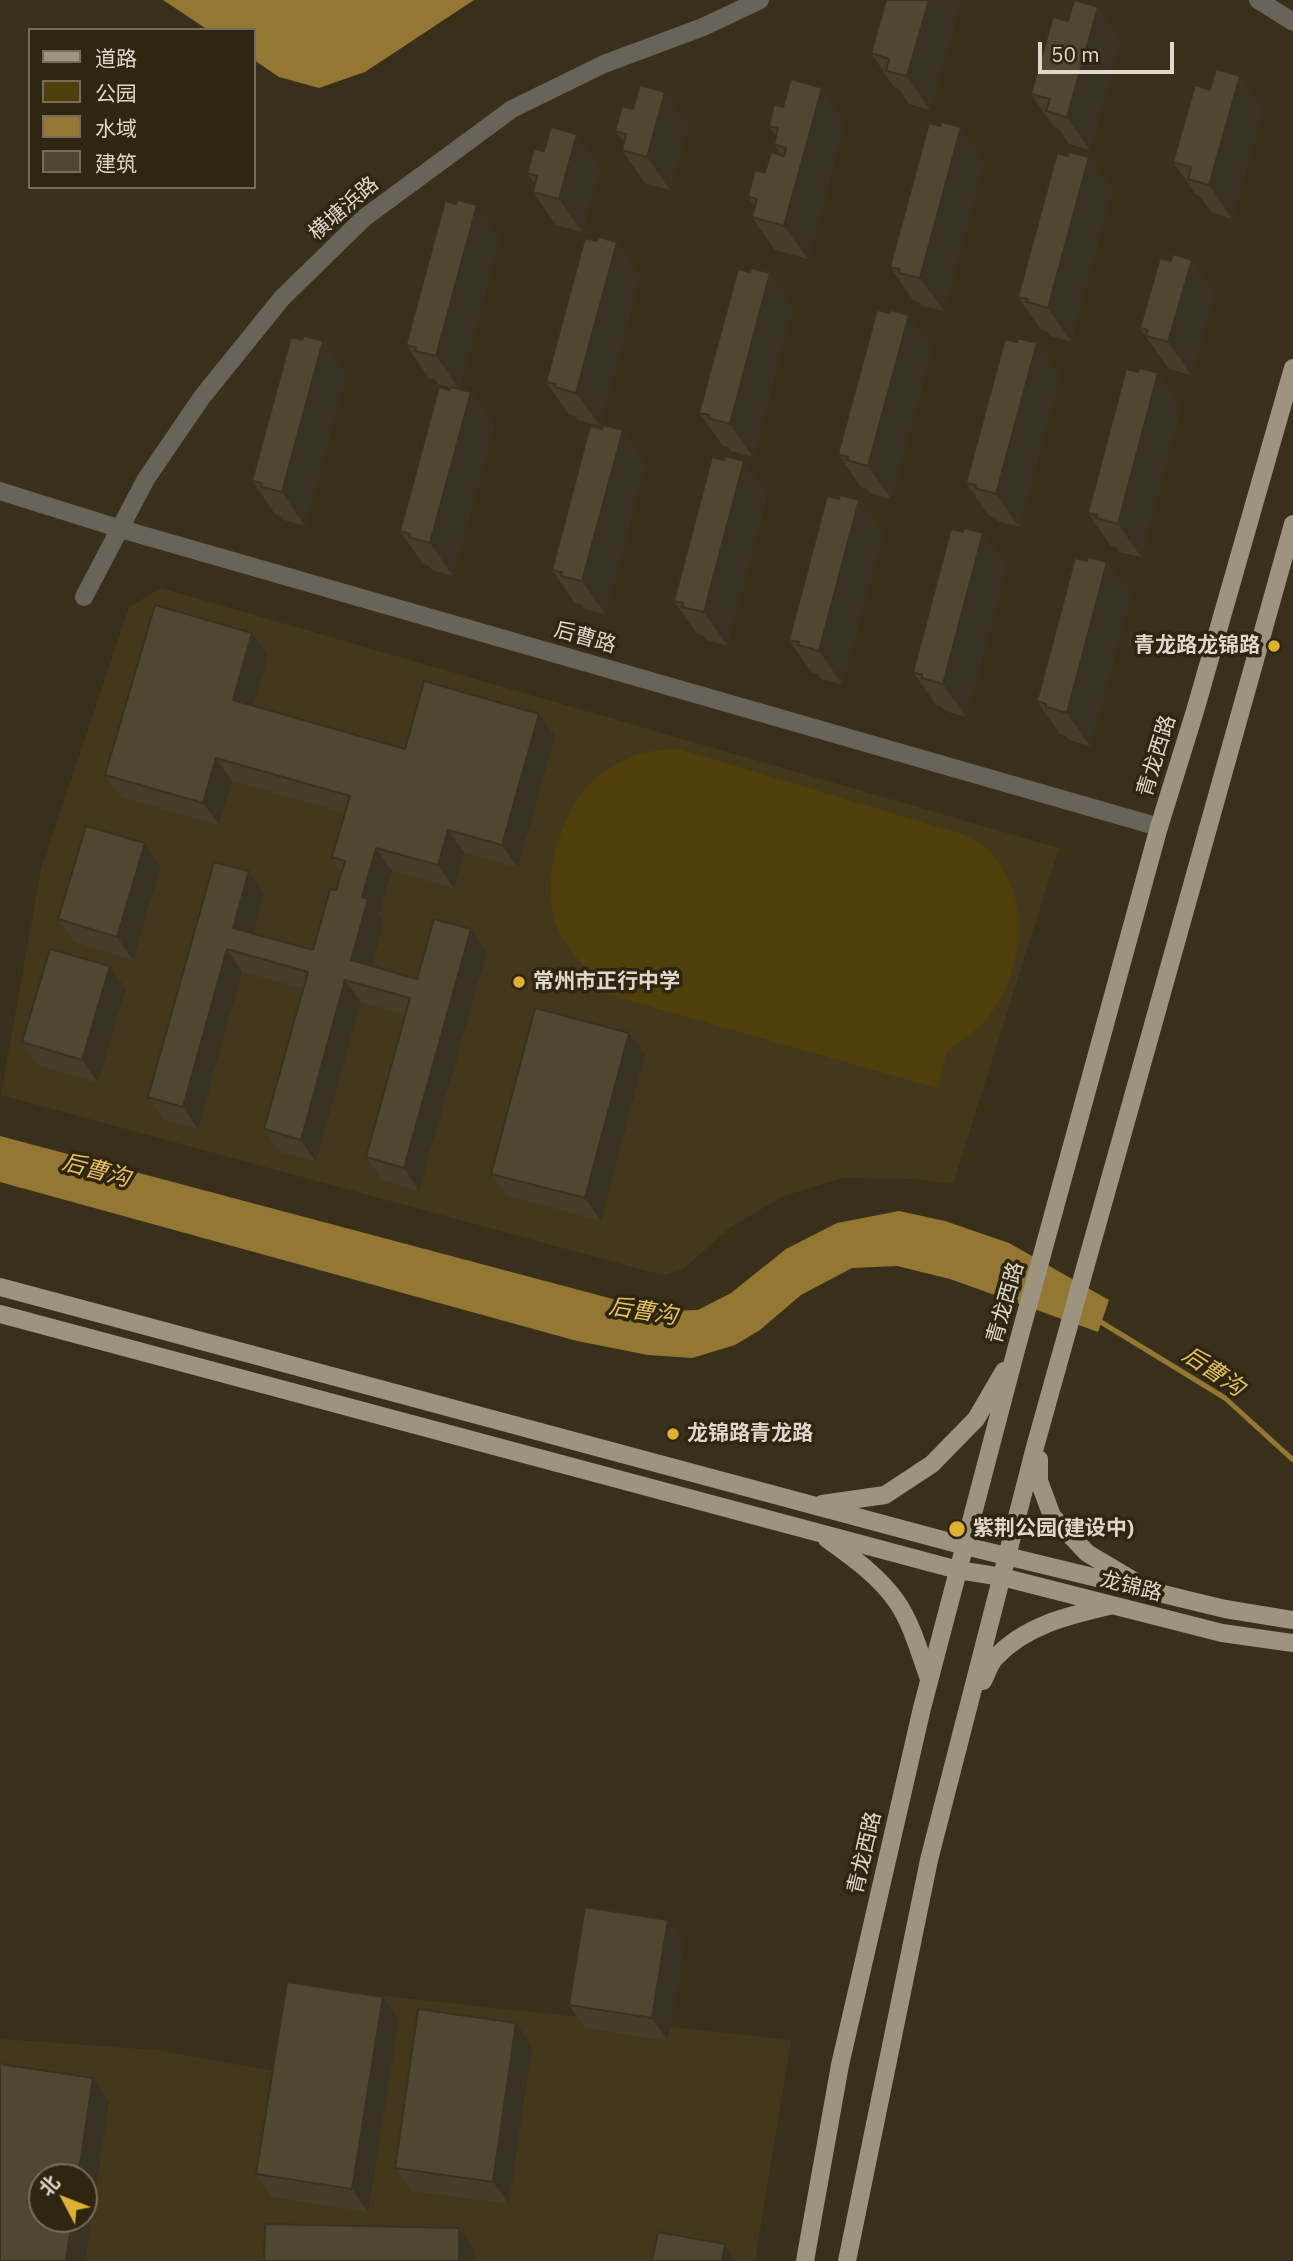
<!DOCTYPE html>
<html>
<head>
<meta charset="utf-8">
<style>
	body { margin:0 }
	#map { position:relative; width:1293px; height:2261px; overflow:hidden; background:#39301b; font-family:"IBM Plex Sans","Noto Sans SC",sans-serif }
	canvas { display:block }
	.legend { position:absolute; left:28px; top:28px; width:228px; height:161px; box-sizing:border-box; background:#2f2612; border:2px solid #756d5c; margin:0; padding:9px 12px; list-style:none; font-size:21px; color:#ddd8cb }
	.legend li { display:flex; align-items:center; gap:14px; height:35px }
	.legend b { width:35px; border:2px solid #756d5c }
	.north { position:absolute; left:28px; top:2163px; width:70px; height:70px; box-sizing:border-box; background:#2f2612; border:2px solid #756d5c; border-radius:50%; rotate:312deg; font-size:19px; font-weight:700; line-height:28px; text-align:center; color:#ddd8cb }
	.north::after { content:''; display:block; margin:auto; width:24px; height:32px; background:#dfb133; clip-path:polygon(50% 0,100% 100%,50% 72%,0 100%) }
	.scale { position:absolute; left:1038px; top:42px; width:136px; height:32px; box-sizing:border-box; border:4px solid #ddd8cb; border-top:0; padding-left:9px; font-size:21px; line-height:24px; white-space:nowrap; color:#ddd8cb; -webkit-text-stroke:5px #2f2612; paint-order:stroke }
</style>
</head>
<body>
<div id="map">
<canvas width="1293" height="2261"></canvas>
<ul class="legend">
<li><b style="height:9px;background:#9d9480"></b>道路</li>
<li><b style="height:19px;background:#513f0b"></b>公园</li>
<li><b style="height:19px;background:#937732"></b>水域</li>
<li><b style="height:19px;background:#504731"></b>建筑</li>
</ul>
<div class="north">北</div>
<div class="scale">50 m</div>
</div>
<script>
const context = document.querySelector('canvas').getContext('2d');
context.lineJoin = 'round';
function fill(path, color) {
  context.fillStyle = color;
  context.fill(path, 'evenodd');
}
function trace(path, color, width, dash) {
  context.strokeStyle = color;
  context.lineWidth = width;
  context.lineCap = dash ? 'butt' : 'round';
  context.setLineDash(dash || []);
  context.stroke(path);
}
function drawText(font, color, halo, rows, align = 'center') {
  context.font = font + ' "IBM Plex Sans","Noto Sans SC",sans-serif';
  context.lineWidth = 7;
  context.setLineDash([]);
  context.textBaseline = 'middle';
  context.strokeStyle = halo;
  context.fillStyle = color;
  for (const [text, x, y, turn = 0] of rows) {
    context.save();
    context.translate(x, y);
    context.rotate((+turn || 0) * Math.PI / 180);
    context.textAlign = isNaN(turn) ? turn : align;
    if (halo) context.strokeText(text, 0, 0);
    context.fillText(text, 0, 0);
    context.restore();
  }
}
fill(new Path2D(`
	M161,588L1059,848L953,1184L915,1179L842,1178L784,1196L731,1227L682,1270L662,1275L1,1095L41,869L129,607Z
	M293,1986L791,2040L755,2261H0V2039L156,2050L279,2072ZM42,2177H84V2219H42Z`), '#43381c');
fill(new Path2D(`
	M679,749L965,835C972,840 982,844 988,850C1032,894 1025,969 989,1016C978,1030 962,1040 947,1051L937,1088L585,988L589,971C578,959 567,948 560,933C540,891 555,832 581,795C590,781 606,769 622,761C639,751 659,750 679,749Z`), '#513f0b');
fill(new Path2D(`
	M163,0H474L365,72L319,88L279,77L254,60V30H208Z
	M0,1136L658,1311L698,1310L731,1293L786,1249L837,1223L899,1211L945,1221L1009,1243L1109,1300L1098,1332L950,1279L897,1266L852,1268L801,1295L760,1330L735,1345L692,1358L648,1355L577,1341L0,1182Z`), '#937732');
trace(new Path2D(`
	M1096,1319L1225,1398L1293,1460`), '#937732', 5);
trace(new Path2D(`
	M1258,0L1293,22
	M0,491L121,529L1159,827
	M84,597L146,479L202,397L282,298L364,218L512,109L604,64L703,27L760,0`), '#68645a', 18);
trace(new Path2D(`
	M0,1287L965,1546L1225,1609L1293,1620
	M0,1314L958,1570L1002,1577L1222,1633L1293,1643
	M1039,1459V1481L1052,1516L1087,1553L1134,1581
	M822,1504L885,1495L932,1464L976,1419L1004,1371
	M827,1539C852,1557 879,1576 897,1602C912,1624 920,1654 929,1679
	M983,1681C987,1673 990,1663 996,1657C1026,1625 1068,1616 1109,1606
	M805,2261L840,2065L922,1708L1016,1350L1159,827L1195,711L1293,368
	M847,2261L929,1860L1035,1447L1293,524`), '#9d9480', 18);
fill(new Path2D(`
	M961,1L930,110L909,104L898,88L894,87L871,53Z
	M1121,40L1090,150L1069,144L1058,128L1054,127L1031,94Z
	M1263,109L1232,219L1211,212L1200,196L1196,195L1173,162Z
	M845,121L808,259L775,250L752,217L755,207L748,197L765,173L781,155L774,144L776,136L769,126Z
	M688,125L670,190L645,183L622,150L624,142L615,131Z
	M1068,156L1089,157L1112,190L1071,341L1050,336L1047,331L1041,330L1018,297Z
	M984,160L944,311L922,306L919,302L913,300L890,267Z
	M600,167L582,232L556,225L533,192L535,184L527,173Z
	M500,238L459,389L471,392L494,425L453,576L432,570L429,566L423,564L400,531L451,387L438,384L435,379L429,378L406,345Z
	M640,275L600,426L578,420L575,416L569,415L546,382Z
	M1215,293L1191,375L1169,369L1140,328Z
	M793,306L753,457L731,451L728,447L723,446L699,413Z
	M889,313L909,315L932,348L891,499L870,493L867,489L861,487L838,454Z
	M1017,342L1037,343L1060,376L1019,527L998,521L995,517L989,516L966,483Z
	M346,374L305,526L284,520L281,516L275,514L252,481Z
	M1181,406L1141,557L1119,552L1116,547L1111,546L1088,513Z
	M646,463L605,614L584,609L581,604L575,603L552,570Z
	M767,494L727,645L706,640L703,635L697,634L674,601Z
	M839,499L859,500L883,533L842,684L821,679L818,674L812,673L789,640Z
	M963,532L983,533L1007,566L966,717L945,711L942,707L936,705L913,672Z
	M1087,561L1107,562L1131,595L1090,746L1069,740L1066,736L1060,734L1037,701Z
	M268,656L254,706L405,749L555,736L518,868L464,852L454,888L392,871L379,915L384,922L371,966L417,979L471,929L487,952L419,1191L382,1180L366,1157L406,1015L361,1002L316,1162L280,1152L264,1129L304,989L242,972L198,1129L164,1120L148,1097L214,862L264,894L253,934L313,950L336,890L342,872L332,857L345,813L232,781L219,825L121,797L105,775Z
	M161,866L133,960L74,942L58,919Z
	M110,966L126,989L98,1083L38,1065L22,1042Z
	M645,1055L601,1221L507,1196L491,1174Z
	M668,1920L684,1943L668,2041L585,2028L569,2005Z
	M383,1997L399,2020L368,2212L272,2197L256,2174Z
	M532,2046L509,2204L411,2191L395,2168Z`), '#453d2a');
fill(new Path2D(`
	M929,0L961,1L930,110L907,76Z
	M1098,7L1121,40L1090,150L1067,117Z
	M1240,76L1263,109L1232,219L1209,185Z
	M822,88L845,121L808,259L784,226Z
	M665,92L688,125L670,190L647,157Z
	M961,127L984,160L944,311L920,278Z
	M577,134L600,167L582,232L559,199Z
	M1089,157L1112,190L1071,341L1048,308Z
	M477,205L500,238L459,389L436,356Z
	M617,242L640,275L600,426L576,393Z
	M1192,260L1215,293L1191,375L1168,342Z
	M770,273L793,306L753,457L730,424Z
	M909,315L932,348L891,499L868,466Z
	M323,341L346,374L305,526L282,492Z
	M1037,343L1060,376L1019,527L996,494Z
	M1158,373L1181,406L1141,557L1118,524Z
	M471,392L494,425L453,576L430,543Z
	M623,430L646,463L605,614L582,581Z
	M744,461L767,494L727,645L704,612Z
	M859,500L883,533L842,684L819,651Z
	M983,533L1007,566L966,717L943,684Z
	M1107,562L1131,595L1090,746L1067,713Z
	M252,633L268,656L249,723L233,700Z
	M539,714L555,736L518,868L502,845Z
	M216,758L232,781L219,825L203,803Z
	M448,830L464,852L454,888L438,865Z
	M145,843L161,866L133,960L117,937Z
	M376,848L392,871L379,915L384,922L367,983L351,960L362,897Z
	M249,871L264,894L249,951L233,928Z
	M471,929L487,952L419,1191L404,1168Z
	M227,949L242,972L198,1129L183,1107Z
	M110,966L126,989L98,1083L82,1060Z
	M345,980L361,1002L316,1162L301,1140Z
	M629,1033L645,1055L601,1221L585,1198Z
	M668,1920L684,1943L668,2041L652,2018Z
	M383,1997L399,2020L368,2212L352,2189Z
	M516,2023L532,2046L509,2204L493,2182Z
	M93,2078L109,2101L85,2261H66L72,2219H84V2177H78Z
	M459,2228L475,2251V2261H459Z
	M725,2244L736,2261H722Z`), '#383222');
const building = new Path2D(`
	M886,0H929L907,76L886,71L889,59L871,53Z
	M1074,0L1098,7L1067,117L1046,111L1050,99L1031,94L1053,17L1068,21Z
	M1216,69L1240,76L1209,185L1188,179L1191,167L1173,162L1195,85L1210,90Z
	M791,79L822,88L784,226L752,217L757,199L748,197L755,170L765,173L771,152L784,156L786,148L774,144L778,128L769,126L774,104L783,107Z
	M640,85L665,92L647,157L622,150L626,134L615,131L622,106L633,109Z
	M942,122L961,127L920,278L899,273L900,269L890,267L929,123L940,126Z
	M551,127L577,134L559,199L533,192L537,176L527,173L534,149L544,151Z
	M1069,152L1089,157L1048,308L1027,302L1028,299L1018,297L1057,153L1068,156Z
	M458,200L477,205L436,356L415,351L416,347L406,345L445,201L456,204Z
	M598,237L617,242L576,393L555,387L556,384L546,382L585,238L597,241Z
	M1173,254L1192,260L1168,342L1146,336L1148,330L1140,328L1160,258L1171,261Z
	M751,268L770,273L730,424L708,418L709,415L699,413L738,269L750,272Z
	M877,310L889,313L890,310L909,315L868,466L847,460L848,457L838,454Z
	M304,336L323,341L282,492L261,487L262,483L252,481L291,337L302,340Z
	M1018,338L1037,343L996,494L975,488L976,485L966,483L1005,339L1017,342Z
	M1139,368L1158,373L1118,524L1096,518L1097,515L1088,513L1126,369L1138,372Z
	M439,387L450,390L451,387L471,392L430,543L409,537L410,534L400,531Z
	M603,425L623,430L582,581L561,576L562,572L552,570L590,426L602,429Z
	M725,456L744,461L704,612L682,607L683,603L674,601L712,457L724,460Z
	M840,495L859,500L819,651L798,645L799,642L789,640L827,496L839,499Z
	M964,528L983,533L943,684L922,678V675L913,672L951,529L963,532Z
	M1088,557L1107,562L1067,713L1046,707V704L1037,701L1075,558L1087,561Z
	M155,605L252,633L233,700L405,749L424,681L539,714L502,845L448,830L438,865L376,848L362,897L368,899L351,960L417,979L434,919L471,929L404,1168L366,1157L410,998L345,980L301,1140L264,1129L308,972L227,949L183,1107L148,1097L214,862L249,871L233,928L313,950L330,889L336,890L345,861L332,857L350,796L216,758L203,803L105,775Z
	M86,826L145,843L117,937L58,919Z
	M50,949L110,966L82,1060L22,1042Z
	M535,1008L629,1033L585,1198L491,1174Z
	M585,1907L668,1920L652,2018L569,2005Z
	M287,1982L383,1997L352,2189L256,2174Z
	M418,2009L516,2023L493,2182L395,2168Z
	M0,2064L93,2078L78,2177H42V2219H72L66,2261H0Z
	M265,2224L459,2228V2261H264Z
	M658,2232L725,2244L722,2261H652Z`);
fill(building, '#504731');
trace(building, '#383222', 2);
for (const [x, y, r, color] of [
	[1274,646,7,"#dfb133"],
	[519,982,7,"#dfb133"],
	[673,1434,7,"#dfb133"],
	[957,1529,9,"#dfb133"]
]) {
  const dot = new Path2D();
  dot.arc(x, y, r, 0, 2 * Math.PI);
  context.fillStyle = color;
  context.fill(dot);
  trace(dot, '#2f2612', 2.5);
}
drawText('21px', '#ddd8cb', '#2f2612', [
	["横塘浜路",344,209,-41],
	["后曹路",585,638,16],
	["青龙西路",1157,756,-73],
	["青龙西路",1006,1303,-74],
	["龙锦路",1131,1587,14],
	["青龙西路",865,1853,-77]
]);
drawText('bold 21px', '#ddd8cb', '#2f2612', [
	["青龙路龙锦路",1260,646,"right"],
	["常州市正行中学",533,982],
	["龙锦路青龙路",687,1434],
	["紫荆公园(建设中)",973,1529]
], 'left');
drawText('italic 23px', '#e6bf5e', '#2f2612', [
	["后曹沟",96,1171,15],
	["后曹沟",643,1312,9],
	["后曹沟",1213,1372,34]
]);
</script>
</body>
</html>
